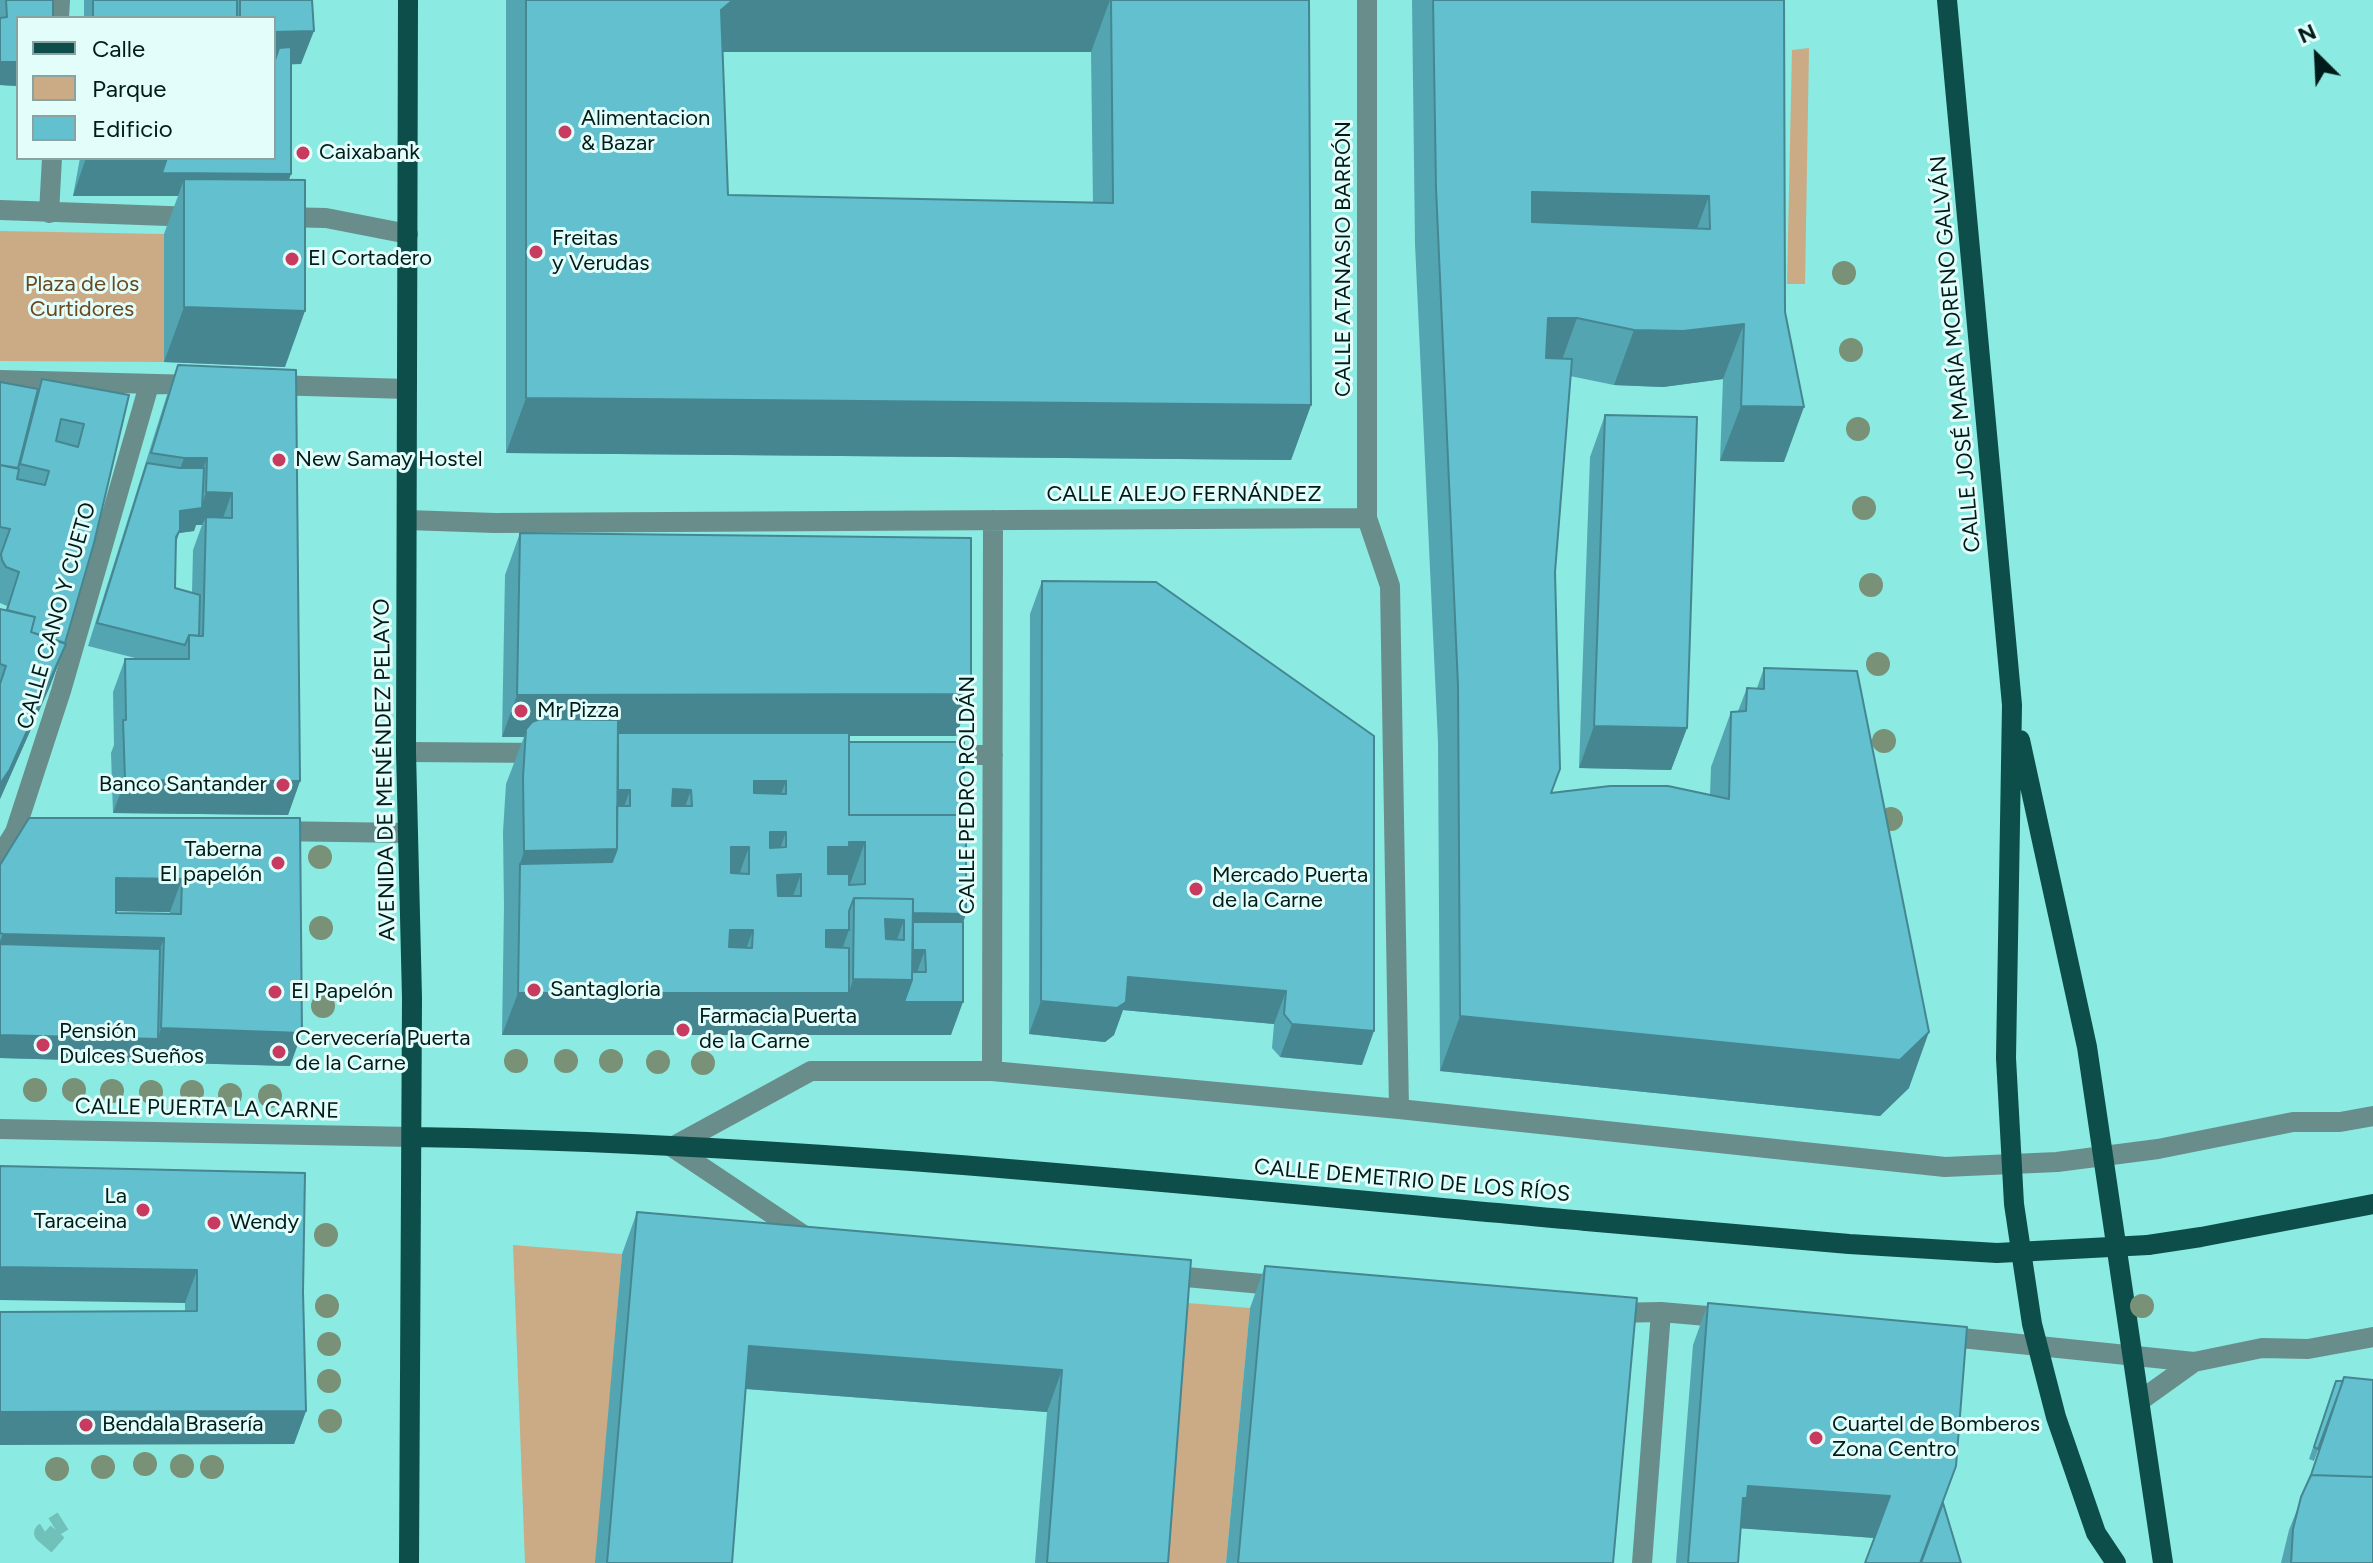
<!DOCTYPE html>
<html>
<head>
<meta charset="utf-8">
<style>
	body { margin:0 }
	#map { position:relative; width:2373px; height:1563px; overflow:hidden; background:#8beae2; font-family:Figtree,sans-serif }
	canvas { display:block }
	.legend { position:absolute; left:16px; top:16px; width:260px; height:144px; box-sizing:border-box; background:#e3fdfa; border:2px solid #88a3a0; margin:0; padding:10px 14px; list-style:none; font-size:24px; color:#001c1a }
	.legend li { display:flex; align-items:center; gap:16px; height:40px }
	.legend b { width:40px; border:2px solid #88a3a0 }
	.north { position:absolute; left:2277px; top:16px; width:80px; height:80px; -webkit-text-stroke:6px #e3fdfa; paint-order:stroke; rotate:336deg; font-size:22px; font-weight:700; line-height:32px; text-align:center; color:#001c1a }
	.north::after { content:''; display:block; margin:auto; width:28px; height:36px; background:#001c1a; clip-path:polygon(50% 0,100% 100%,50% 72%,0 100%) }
</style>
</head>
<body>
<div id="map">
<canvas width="2373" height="1563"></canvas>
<ul class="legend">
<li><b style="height:10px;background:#0d4e4b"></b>Calle</li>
<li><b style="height:22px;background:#cbaa86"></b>Parque</li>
<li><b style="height:22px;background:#62c0cf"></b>Edificio</li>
</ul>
<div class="north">N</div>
</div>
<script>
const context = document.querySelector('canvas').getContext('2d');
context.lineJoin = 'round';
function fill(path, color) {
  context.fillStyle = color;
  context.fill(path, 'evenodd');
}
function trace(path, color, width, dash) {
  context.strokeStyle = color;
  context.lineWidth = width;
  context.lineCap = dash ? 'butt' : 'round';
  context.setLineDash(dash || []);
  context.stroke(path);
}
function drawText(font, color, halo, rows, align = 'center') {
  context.font = font + ' Figtree,sans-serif';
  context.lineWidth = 6;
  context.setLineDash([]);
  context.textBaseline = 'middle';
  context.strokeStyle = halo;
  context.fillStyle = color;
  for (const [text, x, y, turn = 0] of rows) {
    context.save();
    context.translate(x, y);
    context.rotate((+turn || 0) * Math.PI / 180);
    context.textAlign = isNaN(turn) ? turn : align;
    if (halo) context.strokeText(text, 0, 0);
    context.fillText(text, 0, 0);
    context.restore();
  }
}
fill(new Path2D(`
	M1809,48L1805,284H1787L1792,50Z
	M0,231L164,234V362L0,361Z
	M513,1245L622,1254L596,1563H525Z
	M1175,1302L1250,1308L1226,1563H1155Z`), '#cbaa86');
trace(new Path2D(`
	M58,1545L44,1533L63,1521`), '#6fc1ba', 20, [20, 10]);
trace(new Path2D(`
	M1367,0V518L1390,586L1399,1109
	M59,18L60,0
	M0,210L196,217
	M49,213L52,158
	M280,217L326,218L408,234
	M0,380L196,385
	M272,385L407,389
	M407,520L495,523L1367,518
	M406,752L545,753
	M937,755H993
	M272,831L408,833
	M0,856L15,832L61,691L149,385
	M992,1071L993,520
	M0,1129L412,1137
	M811,1240L672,1147L811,1071H992L1399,1109L1945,1167L2057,1162L2158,1149L2293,1122H2340L2373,1116
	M1164,1275L1284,1286
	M1611,1313L1661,1312L1730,1318
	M1942,1336L2194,1362L2262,1348L2308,1349L2373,1337
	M2141,1400L2194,1362
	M1642,1563L1661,1312`), '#698d8a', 20);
trace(new Path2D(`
	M408,0L406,752L412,998L409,1563
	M1947,0L2012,705L2006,1058L2014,1204L2032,1324L2056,1417L2096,1533L2116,1563
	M2020,740L2087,1047L2163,1563
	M412,1137C805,1143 1196,1186 1586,1221
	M2148,1245L2201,1237L2373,1204`), '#0d4e4b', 20);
trace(new Path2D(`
	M1586,1221L1849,1244L1997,1253L2148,1245`), '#0d4e4b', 20);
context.fillStyle = '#789177';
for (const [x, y] of [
	[1844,273],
	[1851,350],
	[1858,429],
	[1864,508],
	[1871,585],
	[1878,664],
	[1884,741],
	[1891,819],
	[320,857],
	[321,928],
	[323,1006],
	[516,1061],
	[566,1061],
	[611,1061],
	[658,1062],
	[703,1063],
	[35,1090],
	[74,1090],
	[112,1091],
	[151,1092],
	[192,1092],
	[230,1095],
	[270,1096],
	[326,1235],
	[327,1306],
	[2142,1306],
	[329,1344],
	[329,1381],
	[330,1421],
	[145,1464],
	[182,1466],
	[103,1467],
	[212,1467],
	[57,1469]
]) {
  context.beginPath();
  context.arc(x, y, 12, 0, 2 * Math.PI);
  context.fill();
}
fill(new Path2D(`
	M0,0H53L18,18V86L0,85Z
	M84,0H312L301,64H291L285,367L164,362V234L178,196H73L80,158H274V18H84Z
	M506,0H1309L1311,405L1291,460L506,453ZM723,52H1091L1093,203L728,195Z
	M1412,0H1784V462L1720,461L1723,379L1663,387L1614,385L1570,376L1555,572L1551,793L1710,795L1711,767L1731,712L1738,711L1747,688H1757L1764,668L1909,1088L1880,1116L1440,1071L1438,742L1415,244Z
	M178,365L296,370L300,781L288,815L113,813L111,753L114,745L113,692L125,659H139L88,646L166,398ZM196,525H202L193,550L192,593L175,588L176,543L179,533L194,531Z
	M42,379L129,395L66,644L50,686L0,799V609L6,610L7,606L0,603V382L38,389Z
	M1605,415L1687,728L1671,770L1579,768L1590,457Z
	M520,533L971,694L956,736H849V742L963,815L966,914L963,922L951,1035H502L504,906L503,832L506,784L524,737H502L505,575Z
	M1042,581L1362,1065L1280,1057L1272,1048L1274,1024L1123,1010L1114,1035L1105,1042L1029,1034L1030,614Z
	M300,818L290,1066L0,1058V865ZM116,911L170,912V914L116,913Z
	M0,1166L303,1292L306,1411L294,1444L185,1311V1303Z
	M637,1212L1191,1260L1168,1563H1035L1047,1412L746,1389L732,1563H595L622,1254Z
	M1265,1266L1613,1563H1226L1250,1308Z
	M1708,1303L1875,1538L1741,1528L1738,1563H1676L1693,1345Z
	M2336,1381L2373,1563H2281L2289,1530L2308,1482L2336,1401L2314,1461L2309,1459Z`), '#54a5b2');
fill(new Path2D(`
	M733,0H1110L1091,52H718L721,10Z
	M314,31L301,64L274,65V32Z
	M0,62H18V86L0,85Z
	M86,158H167L291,174L283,197L184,179L178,196H73Z
	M1532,192L1709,196L1689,251L1512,247Z
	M184,307L305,311L285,367L164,362Z
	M1548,318H1577L1557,374L1528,373Z
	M1744,324L1723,379L1663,387L1614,385L1634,330Z
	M526,398L1311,405L1291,460L506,453Z
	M1741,406L1804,407L1784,462L1720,461Z
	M184,458H207L195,491H172Z
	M206,492L232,493L220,526L206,517L202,525H196L194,531L179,533L172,553L180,511L201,508Z
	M66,644L50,686L0,799V784Z
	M971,694L956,736H613L526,729L524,737H502L517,695Z
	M1594,726L1687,728L1671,770L1579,768Z
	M125,780L300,781L288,815L113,813Z
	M754,781H786L770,823H738Z
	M673,789L691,790L676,832L658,831Z
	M613,790H630L615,832Z
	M846,824L865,842L850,884L813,889L828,847Z
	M770,832H786L771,874Z
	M731,847H749L734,889H716Z
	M617,849L597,904L520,864L524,851Z
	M801,874L786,916L762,917L777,875Z
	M116,878L182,879L170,912L104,911Z
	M854,912L966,914L951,956L925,955V950L913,983H911L904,1002H963L951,1035H502L518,993H849L853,979L894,980L905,950V922L904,925V920L884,975H865L873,954H854Z
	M730,930H753L738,972H715Z
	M826,930H849L834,972H811Z
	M3,934L164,938L152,972L0,967V941Z
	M1128,977L1286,991L1274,1024L1123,1010L1114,1035L1105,1042L1029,1034L1041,1001Z
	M1460,1016L1929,1032L1909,1088L1880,1116L1440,1071Z
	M1292,1024L1374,1031L1362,1065L1280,1057Z
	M161,1028L302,1033L290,1066L0,1058V1035L158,1039Z
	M0,1267L197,1270L185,1303L0,1300Z
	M749,1346L1062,1370L1047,1412L734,1388Z
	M306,1411L294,1444L0,1445V1412Z
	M1748,1486L1890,1496L1875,1538L1736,1528L1728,1540Z`), '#458691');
const building = new Path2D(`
	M6,0H53V18H18V62H0V18L7,17Z
	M93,0H237V18H93Z
	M240,0H312L314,31L274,32V18H240Z
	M526,0H733L721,10L728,195L1113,203L1111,0H1309L1311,405L526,398Z
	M1433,0H1784L1785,312L1804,407L1741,406L1744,324L1683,331L1634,330L1577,318H1548L1546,358L1572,359L1555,572L1560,769L1551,793L1610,786H1668L1729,799L1731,712L1746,711L1747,688L1764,689V668L1857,671L1929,1032L1900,1060L1460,1016L1458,686L1436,188ZM1532,192L1709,196L1710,229L1532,222Z
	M291,47V174L162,173L167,158H274V63L279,48Z
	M184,179L305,180V311L184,307Z
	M178,365L296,370L300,781L125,780L123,720H126L125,659H189V635L203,636L206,517L232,518V493L206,492L207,458H184L151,453Z
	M42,379L129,395L94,543L65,643L31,632L35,617L7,610L19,572L6,567L2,560L1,554L10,529L0,527V465L19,469L17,479L45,485L49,471L20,464ZM61,419L84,424L78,447L56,441Z
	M0,382L38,389L18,468L0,465Z
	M1605,415L1697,417L1687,728L1594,726Z
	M147,463L180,468H204L202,508L180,511V530L176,537L175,588L200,595L199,636L189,635L185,645L97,623Z
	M520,533L971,538V694L517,695Z
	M1042,581L1156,582L1374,736V1031L1292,1024L1284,1014L1286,991L1128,977L1126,1002L1117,1008L1041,1001Z
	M0,609L35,617L31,632L66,644L10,769L0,784V684L6,666L0,664Z
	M540,719L618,720L617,849L524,851L523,777L526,729L532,722Z
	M618,733H849V815H966V914L913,913V899L854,898L849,911V930H826V947L849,948V993H518L520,864L612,862L617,849V806H630V790H618ZM754,781H786V794L754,793ZM673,789L691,790L692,806H672ZM770,832H786V847L770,848ZM849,842H865V884L849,885V874H828V847H849ZM731,847H749V874L731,873ZM801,874V896H778L777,875ZM730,930H753L752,948L729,947Z
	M849,742H964L963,815H849Z
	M29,818H300L302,1033L161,1028L164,938L3,934L0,933V865ZM116,878L182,879L181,914L116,913Z
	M854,898L913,899L912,980L853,979ZM885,919L904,920V940L886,939Z
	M913,922H963V1002H904L912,980V972H926L925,950H913Z
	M0,944L160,949L158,1039L0,1035Z
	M0,1166L305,1173L303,1292L306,1411L0,1412V1312L197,1311V1270L0,1267Z
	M637,1212L1191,1260L1168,1563H1047L1062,1370L749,1346L732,1563H607Z
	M1265,1266L1637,1298L1613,1563H1238Z
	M1708,1303L1967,1327L1956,1466L1920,1563H1865L1890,1496L1748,1486L1747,1498H1743L1738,1563H1688Z
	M2344,1377L2373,1380V1477L2311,1475L2310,1478Z
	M2336,1381H2343L2318,1449L2314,1447Z
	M2311,1475L2373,1477V1563H2291L2293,1529L2301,1497Z
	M1943,1503L1961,1563H1921Z`);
fill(building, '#62c0cf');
trace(building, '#458691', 2);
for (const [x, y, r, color] of [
	[565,132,8,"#c93a60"],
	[303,153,8,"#c93a60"],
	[536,252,8,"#c93a60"],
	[292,259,8,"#c93a60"],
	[279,460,8,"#c93a60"],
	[521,711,8,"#c93a60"],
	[283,785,8,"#c93a60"],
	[278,863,8,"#c93a60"],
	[1196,889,8,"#c93a60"],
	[534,990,8,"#c93a60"],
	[275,992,8,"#c93a60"],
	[683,1030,8,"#c93a60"],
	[43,1045,8,"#c93a60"],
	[279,1052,8,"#c93a60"],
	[143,1210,8,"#c93a60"],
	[214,1223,8,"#c93a60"],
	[86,1425,8,"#c93a60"],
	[1816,1438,8,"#c93a60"]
]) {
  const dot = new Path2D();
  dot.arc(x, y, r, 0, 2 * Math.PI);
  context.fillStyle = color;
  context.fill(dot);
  trace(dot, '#e3fdfa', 3);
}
drawText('22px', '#001c1a', '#e3fdfa', [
	["Alimentacion",581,119],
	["& Bazar",581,144],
	["Caixabank",319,153],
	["Freitas",552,239],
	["y Verudas",552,264],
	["El Cortadero",308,259],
	["New Samay Hostel",295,460],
	["Mr Pizza",537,711],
	["Banco Santander",267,785,"right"],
	["Taberna",262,850,"right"],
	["El papelón",262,875,"right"],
	["Mercado Puerta",1212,876],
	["de la Carne",1212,901],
	["Santagloria",550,990],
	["El Papelón",291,992],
	["Farmacia Puerta",699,1017],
	["de la Carne",699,1042],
	["Pensión",59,1032],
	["Dulces Sueños",59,1057],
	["Cervecería Puerta",295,1039],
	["de la Carne",295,1064],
	["La",127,1197,"right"],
	["Taraceina",127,1222,"right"],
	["Wendy",230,1223],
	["Bendala Brasería",102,1425],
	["Cuartel de Bomberos",1832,1425],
	["Zona Centro",1832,1450]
], 'left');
drawText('22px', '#001c1a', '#e3fdfa', [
	["CALLE ATANASIO BARRÓN",1344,259,-90],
	["CALLE JOSÉ MARÍA MORENO GALVÁN",1956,354,-95],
	["CALLE ALEJO FERNÁNDEZ",1184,495],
	["CALLE CANO Y CUETO",57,616,-74],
	["AVENIDA DE MENÉNDEZ PELAYO",385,770,-91],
	["CALLE PEDRO ROLDÁN",968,795,-90],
	["CALLE PUERTA LA CARNE",207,1109,1],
	["CALLE DEMETRIO DE LOS RÍOS",1412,1181,5]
]);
drawText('22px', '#69481f', '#e3fdfa', [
	["Plaza de los",82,285],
	["Curtidores",82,310]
]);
</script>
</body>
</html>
